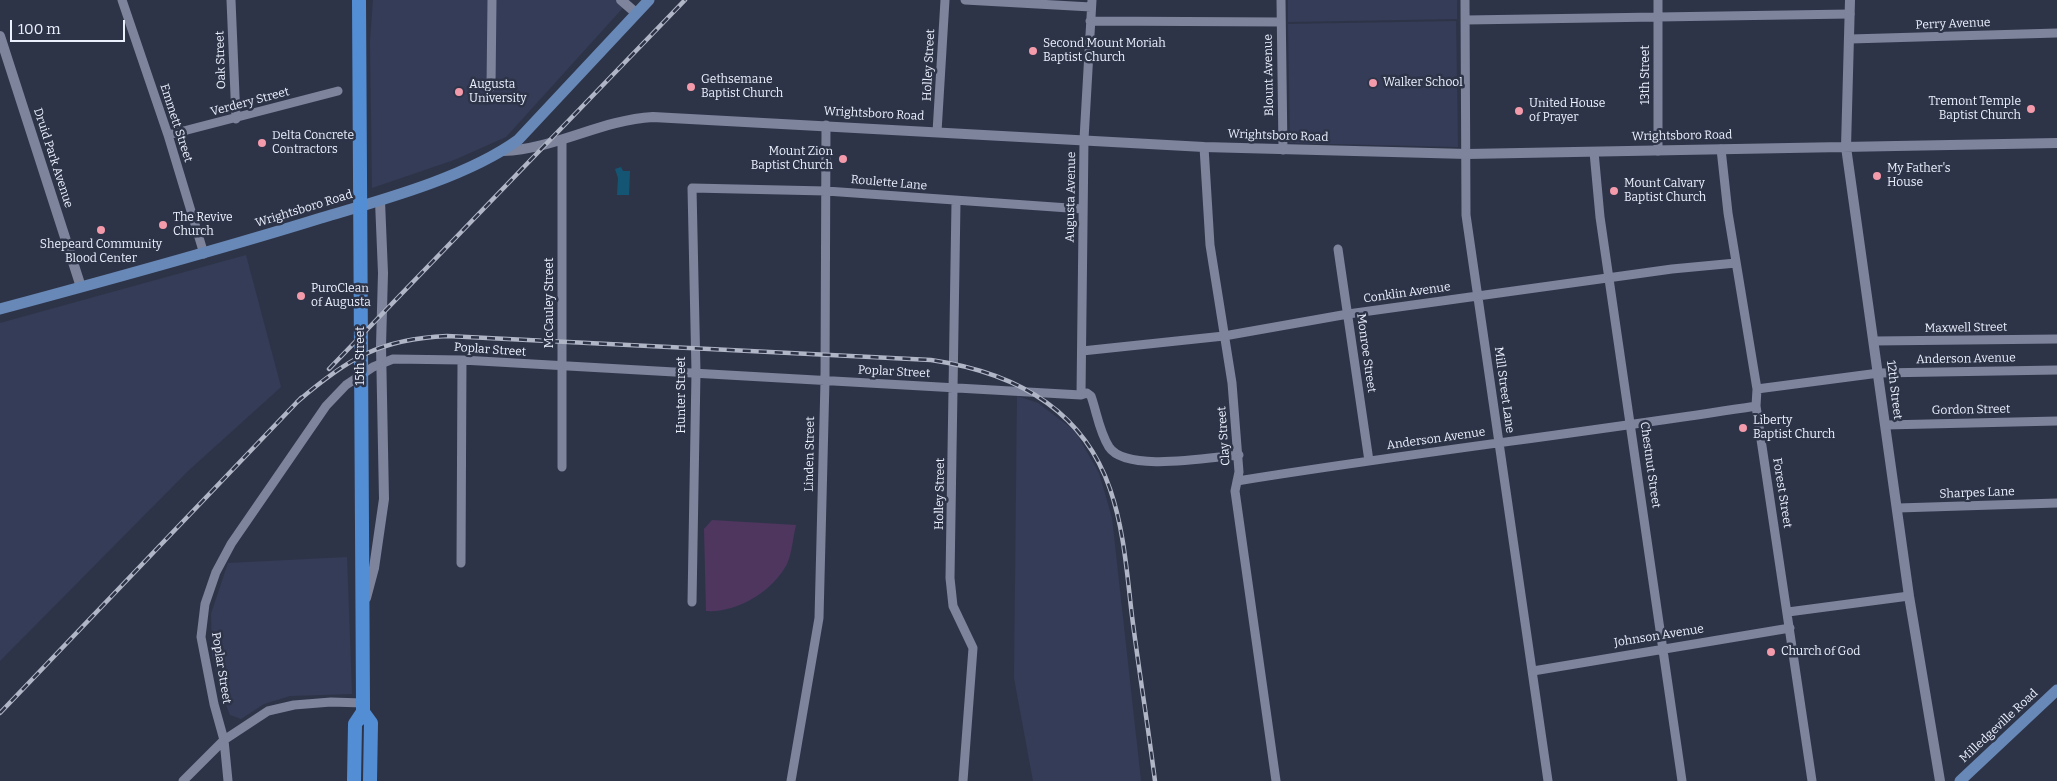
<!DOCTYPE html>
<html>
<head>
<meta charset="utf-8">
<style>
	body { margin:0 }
	#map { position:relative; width:2057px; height:781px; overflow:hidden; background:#2e3448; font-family:Bitter,serif }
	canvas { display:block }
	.scale { position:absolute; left:10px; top:20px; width:115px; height:22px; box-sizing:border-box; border:2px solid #ebf0fd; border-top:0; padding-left:6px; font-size:15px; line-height:18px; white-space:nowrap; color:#ebf0fd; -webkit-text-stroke:4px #2e3448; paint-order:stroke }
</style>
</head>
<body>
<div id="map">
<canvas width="2057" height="781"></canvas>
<div class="scale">100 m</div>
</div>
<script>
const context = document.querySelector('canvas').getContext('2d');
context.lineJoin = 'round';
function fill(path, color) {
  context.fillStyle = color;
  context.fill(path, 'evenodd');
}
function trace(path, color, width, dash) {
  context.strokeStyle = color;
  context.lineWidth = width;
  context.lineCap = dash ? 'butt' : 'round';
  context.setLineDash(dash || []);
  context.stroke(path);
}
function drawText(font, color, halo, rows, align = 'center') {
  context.font = font + ' Bitter,serif';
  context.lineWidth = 5;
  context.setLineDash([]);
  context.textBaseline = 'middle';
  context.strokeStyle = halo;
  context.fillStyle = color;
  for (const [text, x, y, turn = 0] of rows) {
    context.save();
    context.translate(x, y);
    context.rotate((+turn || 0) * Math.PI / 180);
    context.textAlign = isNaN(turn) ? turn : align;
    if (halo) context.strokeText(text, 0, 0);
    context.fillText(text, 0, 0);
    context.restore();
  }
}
fill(new Path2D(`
	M373,0H630L506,137L454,160L372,188L370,42Z
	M1288,0H1457V19L1288,22Z
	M1456,21L1458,147L1290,143L1288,24Z
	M246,255L281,387L188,471L0,661V323Z
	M1017,396L1038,403L1075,431L1099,473L1112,518L1141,781H1033L1014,678Z
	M347,557L352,694L290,696L264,704L241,719L230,715L219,687L212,655L211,614L228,563Z`), '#353c57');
fill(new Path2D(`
	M712,520L796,525C793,537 792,553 787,564C772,592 737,613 706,611L704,529Z`), '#4e365f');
fill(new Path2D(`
	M621,167L623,171H630L629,195H617L618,178L615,169Z`), '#145574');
trace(new Path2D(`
	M122,0L168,135L204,254
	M231,0L236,119
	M965,0L1091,7
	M1281,0L1283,150
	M1465,0L1466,215L1548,781
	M1466,20L1850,14
	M1090,21L1281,22
	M1850,39L2057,33
	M491,87L492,0
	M937,132L945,0
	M168,135L338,91
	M562,140V467
	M1204,147L1210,245L1232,383L1239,472L1235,491L1276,781
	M1721,149L1728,213L1757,389L1756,406L1812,781
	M1658,151V0
	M1594,152L1600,217L1682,781
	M956,202L950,578L953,606L973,648L963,781
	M1338,249L1369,461
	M1875,341L2057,339
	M1082,351L1224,336L1348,314L1672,269L1736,263
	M1757,389L1879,373L2057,370
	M1081,395L1084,139L1092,0
	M1885,425L2057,421
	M1237,481C1410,453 1584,433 1756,406
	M1898,508L2057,503
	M461,563L462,360
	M692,602L696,372L692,188L826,191L1083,209
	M1788,612L1909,596
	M1533,671L1790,628
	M183,781L224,740L268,711L294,705L331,702L363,703
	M228,781L224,740L214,704L201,637L205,604L216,572L231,544L326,406L346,385L373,367L393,359L462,360L1081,395L1087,393L1091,396C1097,413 1099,431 1109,447C1126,473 1211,457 1239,455
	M791,781L819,618L825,381L826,125`), '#7d849c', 9);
trace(new Path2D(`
	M621,0L636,13
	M1850,0L1846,147L1909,596L1940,781
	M0,36L81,287
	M503,151C556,149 600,120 653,117L1204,147L1467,154L2057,143
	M366,598L374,568L384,499L381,346L383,273L380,201`), '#7d849c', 10);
trace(new Path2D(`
	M0,309C108,280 215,251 321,218C382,200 467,177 518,140L649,0
	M1960,781L2057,690`), '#6889b8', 11);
trace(new Path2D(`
	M363,712L371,723L370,781
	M354,781L355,724L363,712V703L359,0`), '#538ed4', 14);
const rail = new Path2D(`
	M329,369L685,0
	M297,402C347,359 379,339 447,336L931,360C1012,372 1082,407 1110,489C1124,529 1127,574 1132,616C1139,671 1148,726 1155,781
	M0,713L301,398`);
trace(rail, '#b1b6c6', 4.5);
trace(rail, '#2e3448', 2.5, [8]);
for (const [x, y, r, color] of [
	[1033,51,5,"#f39aab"],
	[1373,83,5,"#f39aab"],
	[691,87,5,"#f39aab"],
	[459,92,5,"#f39aab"],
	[2031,109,5,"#f39aab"],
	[1519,111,5,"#f39aab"],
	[262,143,5,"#f39aab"],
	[843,159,5,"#f39aab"],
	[1877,176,5,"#f39aab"],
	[1614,191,5,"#f39aab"],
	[163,225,5,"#f39aab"],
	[101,230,5,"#f39aab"],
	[301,296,5,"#f39aab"],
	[1743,428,5,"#f39aab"],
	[1771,652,5,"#f39aab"]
]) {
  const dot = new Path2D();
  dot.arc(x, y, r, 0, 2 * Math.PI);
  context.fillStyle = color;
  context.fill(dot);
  trace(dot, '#2e3448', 2);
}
drawText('12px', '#ebf0fd', '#2e3448', [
	["Perry Avenue",1953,24,-2],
	["Oak Street",221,60,-92],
	["Holley Street",929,65,-87],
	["Blount Avenue",1269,75,-91],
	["13th Street",1646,75,-90],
	["Verdery Street",250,102,-15],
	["Wrightsboro Road",874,114,3],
	["Emmett Street",176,123,72],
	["Wrightsboro Road",1278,136,2],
	["Wrightsboro Road",1682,136,-1],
	["Druid Park Avenue",53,158,72],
	["Roulette Lane",889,183,5],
	["Augusta Avenue",1071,197,-89],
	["Wrightsboro Road",304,209,-17],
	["Conklin Avenue",1407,293,-8],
	["McCauley Street",550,303,-90],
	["Maxwell Street",1966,328,-1],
	["Poplar Street",490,350,4],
	["Monroe Street",1366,353,82],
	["15th Street",361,356,-90],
	["Anderson Avenue",1966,359,-1],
	["Poplar Street",894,372,3],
	["Mill Street Lane",1504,390,82],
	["12th Street",1894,390,83],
	["Hunter Street",682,395,-90],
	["Gordon Street",1971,410,-1],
	["Clay Street",1224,436,-94],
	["Anderson Avenue",1436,439,-8],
	["Linden Street",810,454,-89],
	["Chestnut Street",1650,465,82],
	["Forest Street",1782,493,81],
	["Sharpes Lane",1977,493,-2],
	["Holley Street",940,494,-89],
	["Johnson Avenue",1659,636,-9],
	["Poplar Street",221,668,81],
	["Milledgeville Road",1999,726,-43]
]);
drawText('12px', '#ebf0fd', '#2e3448', [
	["Second Mount Moriah",1043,44],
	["Baptist Church",1043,58],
	["Gethsemane",701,80],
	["Baptist Church",701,94],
	["Walker School",1383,83],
	["Augusta",469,85],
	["University",469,99],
	["Tremont Temple",2021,102,"right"],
	["Baptist Church",2021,116,"right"],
	["United House",1529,104],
	["of Prayer",1529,118],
	["Delta Concrete",272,136],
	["Contractors",272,150],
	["Mount Zion",833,152,"right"],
	["Baptist Church",833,166,"right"],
	["My Father's",1887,169],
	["House",1887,183],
	["Mount Calvary",1624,184],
	["Baptist Church",1624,198],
	["The Revive",173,218],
	["Church",173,232],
	["Shepeard Community",101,245,"center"],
	["Blood Center",101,259,"center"],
	["PuroClean",311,289],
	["of Augusta",311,303],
	["Liberty",1753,421],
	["Baptist Church",1753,435],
	["Church of God",1781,652]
], 'left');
</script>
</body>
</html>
